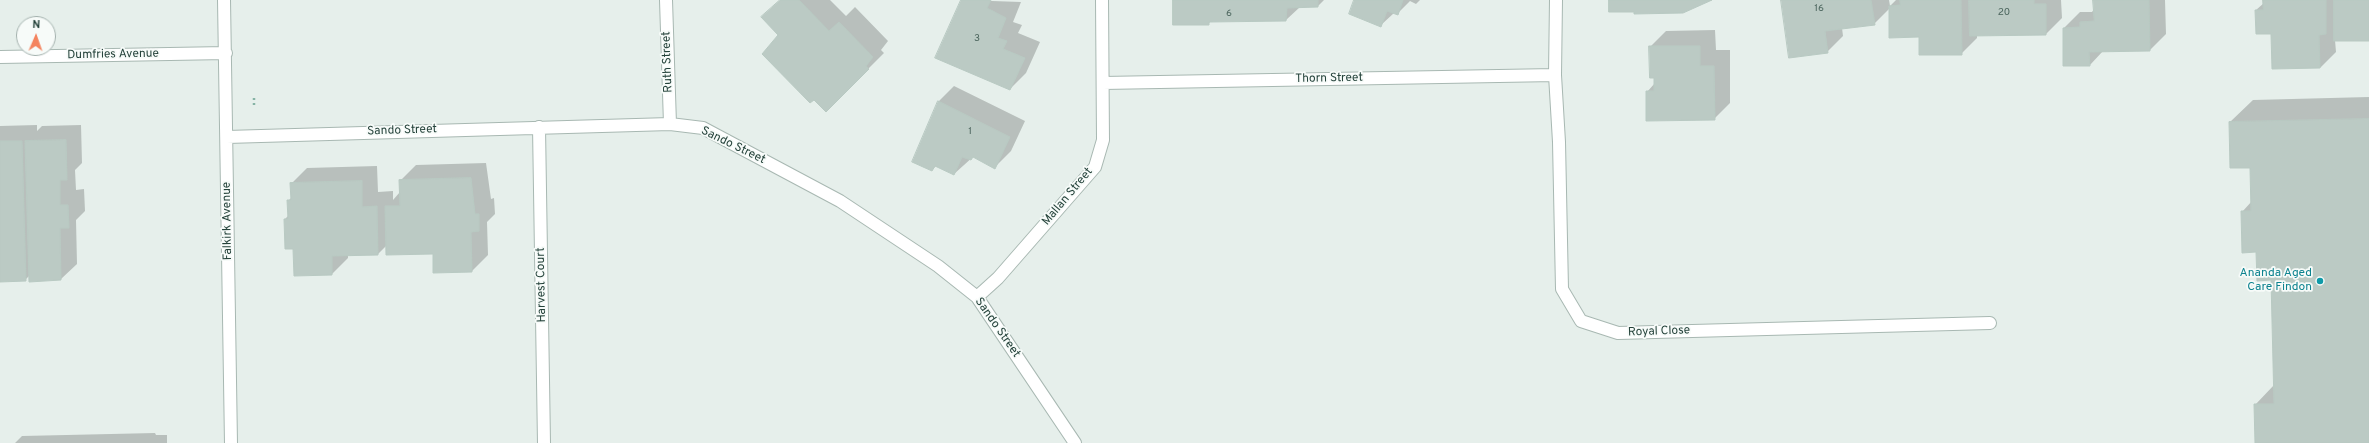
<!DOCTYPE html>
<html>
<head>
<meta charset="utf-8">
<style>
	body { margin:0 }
	#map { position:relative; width:2369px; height:443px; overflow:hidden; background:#e6efeb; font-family:Overpass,sans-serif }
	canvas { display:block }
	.north { position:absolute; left:16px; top:16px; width:40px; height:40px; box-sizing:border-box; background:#f7fbf9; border:1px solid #a3b1ad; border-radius:50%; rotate:2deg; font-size:11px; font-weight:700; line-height:16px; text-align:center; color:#24423a }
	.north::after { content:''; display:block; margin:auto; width:14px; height:18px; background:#f4845f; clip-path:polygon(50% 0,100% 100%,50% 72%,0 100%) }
</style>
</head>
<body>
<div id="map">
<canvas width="2369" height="443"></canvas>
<div class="north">N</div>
</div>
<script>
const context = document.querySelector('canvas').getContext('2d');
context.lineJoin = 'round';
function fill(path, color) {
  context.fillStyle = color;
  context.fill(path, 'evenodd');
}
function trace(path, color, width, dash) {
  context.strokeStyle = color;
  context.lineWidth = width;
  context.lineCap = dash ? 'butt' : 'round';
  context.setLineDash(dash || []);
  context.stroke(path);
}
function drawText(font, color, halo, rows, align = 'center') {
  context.font = font + ' Overpass,sans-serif';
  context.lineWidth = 3.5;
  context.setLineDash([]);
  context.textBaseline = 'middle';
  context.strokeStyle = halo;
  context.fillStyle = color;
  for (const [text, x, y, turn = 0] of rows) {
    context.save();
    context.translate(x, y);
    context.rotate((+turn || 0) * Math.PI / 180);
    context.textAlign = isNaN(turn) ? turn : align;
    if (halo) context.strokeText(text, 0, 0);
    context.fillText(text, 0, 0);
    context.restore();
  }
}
fill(new Path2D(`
	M780,0H830L846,16L855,7L888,41L881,50L884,53L826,111L780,35Z
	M963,0L1021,2L1013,22L1022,25L1018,33L1040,42L1026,73L1010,89Z
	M1174,0H1324L1318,6L1300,7L1286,20L1211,21L1208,24Z
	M1355,0H1420L1416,4L1410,1L1397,14L1394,13L1381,25Z
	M1782,0H1889L1890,6L1896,0H2061L2062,18L2046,34L1977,35V38L1961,54L1890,8L1874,24L1842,28L1843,36L1827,52Z
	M2094,0H2165L2166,34L2150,50L2103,51L2090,65L2064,28L2080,12H2092L2094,9Z
	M2264,0H2369V40H2335L2336,52L2320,68L2272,33L2256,10L2264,3Z
	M1715,30L1716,50H1730V103L1714,119L1647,92L1655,83L1650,47L1666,31Z
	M954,86L1025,121L1011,151L995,167L974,156L954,174L936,166L932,170L938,102Z
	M2369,97V443H2256L2255,405L2274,385L2272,279L2256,251L2242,212L2252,201L2251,167L2230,122L2253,100Z
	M37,125V131L42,126L81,125L82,163L75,170L76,190L84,189L85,211L76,220L77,264L61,279L30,275L25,280L0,281V126Z
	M486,163L491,199L494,198L495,214L487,222L488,255L472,271L434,253L387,245L378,254L348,255V258L332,274L294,248L285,219L289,215L288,201L292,197L291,184L307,168L377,166L378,192L393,191V200L400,192V181L416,165Z
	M155,433L156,435H167V443H15L22,436Z`), '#0003');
const building = new Path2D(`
	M780,0H799L829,31L839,22L873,57L866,66L869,69L826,112L814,100L810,103L762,54L778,35L761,17Z
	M961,0H991L987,8L1006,18L998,38L1007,41L1003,49L1025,58L1010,90L935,58Z
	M1173,0H1318V7L1287,8L1286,21L1209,22V25H1173Z
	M1354,0H1403L1398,15L1387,11L1381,27L1349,14Z
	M1609,0H1712L1683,13L1634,14V12H1609Z
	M1781,0H1871L1875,25L1825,31L1828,53L1789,58Z
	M1900,0H1961L1962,55H1919V37L1889,38V6L1900,5Z
	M1969,0H2034V4H2046V35L1970,36Z
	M2093,0H2149L2150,51L2089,52L2090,66H2063V28L2080,27V22L2094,21Z
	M2263,0H2326V34L2319,35L2320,68L2272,69L2271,34H2256L2255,10H2263Z
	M2334,0H2369V41H2334Z
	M1649,46H1700V66H1714L1715,120L1646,121V91H1654V78H1650Z
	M938,101L1010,137L995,169L973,157L971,160L962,157L954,175L935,166L932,171L912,162Z
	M2369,119V443H2255L2254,404H2274L2271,280L2257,281L2256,252L2242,253L2241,211H2251L2250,168H2230L2229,122Z
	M66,140L67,180H60V205H68L69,228H60L61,280L29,282L25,141Z
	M0,141H22L26,281L0,282Z
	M471,178L475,214H479V231L471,232L472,272L433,273V254L386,255L385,206H400L399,180Z
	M362,181V207L377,206L378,255L332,256V275L294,276L293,249H285L284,219H288L287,200H291L290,183Z`);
fill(building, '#bbcac4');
trace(building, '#b8c9c2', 1);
const minor = new Path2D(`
	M224,0L231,443
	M666,0L670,124
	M1556,0L1555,75L1559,142L1562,289L1581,321L1618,333L1990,323
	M0,57L226,53
	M1103,83L1555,75
	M539,127L544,443
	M227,137L670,124L703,128L840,201L938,266L977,297L1075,443
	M977,297L998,278L1095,167L1103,140L1102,0`);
trace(minor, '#a8b8b2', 14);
trace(new Path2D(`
	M254,98V107`), '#86b3a5', 2.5, [2, 3]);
trace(minor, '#fff', 12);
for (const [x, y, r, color] of [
	[2320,281,4,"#0f9aa8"]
]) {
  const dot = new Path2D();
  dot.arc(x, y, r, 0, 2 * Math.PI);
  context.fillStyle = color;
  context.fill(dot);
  trace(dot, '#f7fbf9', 1.5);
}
drawText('10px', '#4a645c', null, [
	["16",1819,9],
	["20",2004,13],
	["6",1229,14],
	["3",977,39],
	["1",970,132]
]);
drawText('12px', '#24423a', '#f7fbf9', [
	["Dumfries Avenue",113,55,-1],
	["Ruth Street",668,62,-92],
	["Thorn Street",1329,79,-1],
	["Sando Street",402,131,-2],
	["Sando Street",733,146,26],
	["Mallan Street",1068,197,-50],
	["Falkirk Avenue",228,221,-91],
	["Harvest Court",542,285,-91],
	["Sando Street",997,328,55],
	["Royal Close",1659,332,-2]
]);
drawText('12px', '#0d838f', '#f7fbf9', [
	["Ananda Aged",2312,274],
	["Care Findon",2312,288]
], 'right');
</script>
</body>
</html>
